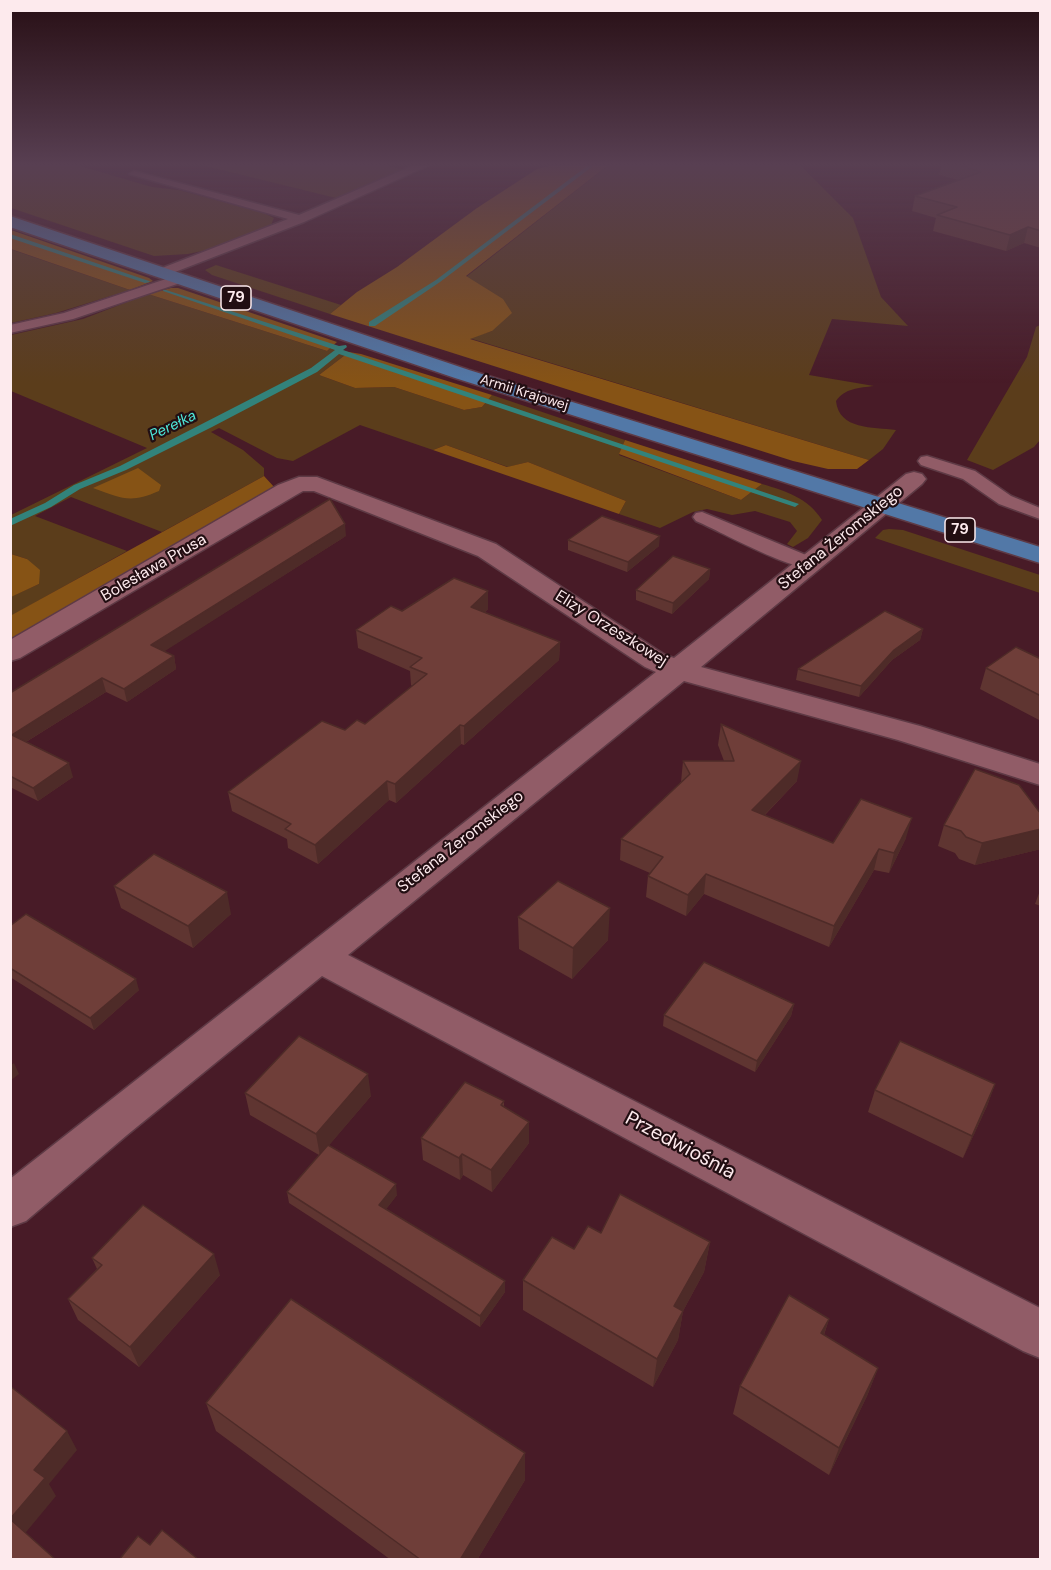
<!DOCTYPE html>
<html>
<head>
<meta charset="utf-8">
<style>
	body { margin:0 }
	#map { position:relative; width:1051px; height:1570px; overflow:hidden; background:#481b27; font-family:"DM Sans",sans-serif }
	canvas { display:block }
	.frame { position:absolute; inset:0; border:12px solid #fdeaed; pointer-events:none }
</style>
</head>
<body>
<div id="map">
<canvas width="1051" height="1570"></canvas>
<div class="frame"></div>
</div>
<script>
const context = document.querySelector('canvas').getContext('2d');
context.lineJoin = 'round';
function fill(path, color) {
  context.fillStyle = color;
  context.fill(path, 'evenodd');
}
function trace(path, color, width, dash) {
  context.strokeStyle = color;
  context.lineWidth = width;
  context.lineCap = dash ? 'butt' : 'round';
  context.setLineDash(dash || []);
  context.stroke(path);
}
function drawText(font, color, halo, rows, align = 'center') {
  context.font = font + ' "DM Sans",sans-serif';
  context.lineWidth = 4.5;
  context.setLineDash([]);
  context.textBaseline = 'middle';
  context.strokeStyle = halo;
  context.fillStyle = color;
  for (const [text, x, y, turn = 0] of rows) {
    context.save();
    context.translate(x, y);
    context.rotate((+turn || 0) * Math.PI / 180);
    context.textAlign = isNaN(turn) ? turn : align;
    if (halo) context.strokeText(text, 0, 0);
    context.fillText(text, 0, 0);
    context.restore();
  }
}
fill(new Path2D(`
	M11,163H70L152,187L179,190L264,213L274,218L271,225L207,250L188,254L154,256L11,208Z
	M193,163H376L402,169L336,198Z
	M611,163H798L853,218L881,297L908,326L832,319L809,375L874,386C859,388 845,388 836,401C839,430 873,427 896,430L883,449L869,460L469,338L492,331L466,277Z
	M10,249L130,290L56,313L11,323Z
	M216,265L341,305L330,314L212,275L205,270Z
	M148,294L327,351L332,347L349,352L319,375L355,388L394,387L464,410L482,407L492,395L625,440L619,455L741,500L762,484C786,491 808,498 822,520L808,538L793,547L787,544L797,531L790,522L755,511L732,515L707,509L693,512L660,528L619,514L626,501L528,462L508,467L446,445L433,450L360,425L293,461L277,458L219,428L211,432L243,450L264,468V476L162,532L71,497L35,516L127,551L11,616L10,597L39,584L27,559L11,554V515L147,448L11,391V335L83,319Z
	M1040,325V440L1034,447L993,470L967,460L1027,357L1036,327Z
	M889,529L903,530L1040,575V593L875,538L883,530Z`), '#5b3d1b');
fill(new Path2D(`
	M561,163H611L466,276L503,299L512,313L492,331L470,339L869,460L857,469H828L793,461L330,314L357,292L397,267L477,208L537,169Z
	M11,230L149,278L153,281L130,290L11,249Z
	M171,288H178L337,342L327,351L148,294Z
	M349,352L361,354L492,395L482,407L464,410L394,387L355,388L319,375Z
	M625,440L762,484L741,500L619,454Z
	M446,445L507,467L528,462L626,501L619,514L433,450Z
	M138,468L161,485L159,491C129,504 122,498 93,488Z
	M264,476L275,488L11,641L10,616Z
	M11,554L27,559L40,570L39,584L11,597Z`), '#865315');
fill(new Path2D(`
	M591,163H597L440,282L375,326H369V322L436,280Z
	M10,234L149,281L150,282L145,283L10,238Z
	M163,289L339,346L346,345L347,347L343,350L799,504L795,507L792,506L339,354L317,372L212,427L126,470L80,489L51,507L10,526V519L45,503L74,485L120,466L311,368L335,350L163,291Z`), '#32837b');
const lane = new Path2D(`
	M419,163H434L304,222L162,277L157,276L155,273L157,270L288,219L129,174L134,171L299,215Z
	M178,275L183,276L185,279L183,282L73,319L10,333V325L64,313Z
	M927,456L975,471L1011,496L1040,508V519L999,504L963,479L921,465L918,461L921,457Z
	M702,512L818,560L821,564L818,568C796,574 720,531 696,521L693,517L696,513Z`);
const street = new Path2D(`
	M914,472L922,474L926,479L922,484L701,667L920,726L1040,764V785L898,740L684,681L348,955L1040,1308V1358L1023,1351L322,976L127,1135L26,1221L10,1227V1179L656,672L645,667L478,556L314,491H303L296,495L20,658L10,661V640L278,485L299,477H317L496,544L665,655L674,658L906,474Z`);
const primary = new Path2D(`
	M10,216L469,370L1040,547V563L455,378L10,227Z`);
trace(lane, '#5e3a45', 3);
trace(street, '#5e3a45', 3);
trace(primary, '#5e3a45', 3);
fill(lane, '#915c67');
fill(street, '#915c67');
fill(primary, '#5278a7');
fill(new Path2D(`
	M942,163H1041V248L1024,243L1006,251L933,231L936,218L912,211L915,196L958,180L939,175Z
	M346,536L164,651L174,656L176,669L127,702L106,692L26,742L73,777L38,801L10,787V693Z
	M568,540L659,546L627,572L568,550Z
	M710,569L709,579L672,614L636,600V590Z
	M488,609L484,613L560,642L559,660L464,745L461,744L396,803L389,800L318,864L288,848L287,839L232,811L228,792L345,730L365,724L412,686L411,685L410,671L358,648L356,630L402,611Z
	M923,629L920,640L892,660L859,697L796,680L798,669Z
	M1041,659V721L980,689L986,668Z
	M721,724L797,781L765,815L833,843L906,838L889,873L874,870L829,947L704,894L686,916L646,897L648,876L650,873L620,860L621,839L681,782L683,761H724L718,745Z
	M1041,814V849L975,865L959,859L955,853L938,846L944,825Z
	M114,886L231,914L193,948L121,908Z
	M1041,888V906L1035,904Z
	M518,917L608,940L572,979L519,949Z
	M10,926L139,990L94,1030L10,977Z
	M794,1004L791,1016L755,1072L663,1026L664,1015Z
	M995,1084L987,1106L963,1158L868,1112L875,1090Z
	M245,1093L371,1096L329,1145L397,1195L386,1209L505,1292L480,1327L289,1203L287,1192L319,1155L250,1115Z
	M504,1101V1107L529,1122V1143L492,1192L463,1175L460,1180L423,1160L421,1138Z
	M710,1242L704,1272L683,1311L678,1340L653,1387L523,1310V1280L574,1249Z
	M92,1258L220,1275L139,1367L78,1320L68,1299L97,1269Z
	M829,1319L824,1335L878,1368L867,1396L829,1475L733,1414L740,1386Z
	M206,1403L525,1480L477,1560H391L216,1431Z`), '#5f3531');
fill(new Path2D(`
	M1028,227L1024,243L1006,251L1010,235Z
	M345,524L346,536L154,658L151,645Z
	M660,536L659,546L627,572L628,562Z
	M710,569L709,579L672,614L673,603Z
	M488,591V609L471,625V607Z
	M923,629L920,640L892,660L859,697L861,686L894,650Z
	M560,642L559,660L464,745V726Z
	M174,656L176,669L127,702L124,689Z
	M102,678L106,692L16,748L12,735Z
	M460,725L461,744L396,803L395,784Z
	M801,761L797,781L749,831L752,810Z
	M69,763L73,777L38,801L33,788Z
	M387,781L389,800L318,864L315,845Z
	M912,818L906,838L889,873L894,853Z
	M1041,829V849L975,865L982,843Z
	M879,849L874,870L829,947L834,926Z
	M706,874L704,894L686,916L688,895Z
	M227,892L231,914L193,948L188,926Z
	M610,908L608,940L572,979L573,948Z
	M136,979L139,990L94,1030L90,1018Z
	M794,1004L791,1016L755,1072L757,1061Z
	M14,1063L19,1074L10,1081V1066Z
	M368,1074L371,1096L320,1156L316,1134Z
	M995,1084L987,1106L963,1158L972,1136Z
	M529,1122V1143L492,1192L491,1170Z
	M462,1154L463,1175L460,1180L459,1158Z
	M396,1184L397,1195L381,1216L379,1205Z
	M710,1242L704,1272L683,1311L678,1340L653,1387L657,1359L674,1306Z
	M214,1254L220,1275L139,1367L130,1347Z
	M505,1281V1292L480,1327V1316Z
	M829,1319L819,1349L821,1333Z
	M878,1368L867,1396L829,1475L839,1448Z
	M67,1431L77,1450L49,1484L56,1496L22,1537L10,1519L34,1470Z
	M525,1453V1480L477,1560H460Z`), '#4e2b28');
const building = new Path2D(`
	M953,163H1041V231L1028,227L1010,235L937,215L957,207L915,196L981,172Z
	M330,499L345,524L151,645L174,656L124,689L102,678L12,735L69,763L33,788L10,776V693Z
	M602,516L660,536L628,562L568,540Z
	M673,556L710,569L673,603L636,590Z
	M454,578L488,591L471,607L560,642L464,726L460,725L395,784L387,781L315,845L285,829L291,824L228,792L322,721L345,730L357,720L365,724L427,674L410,667L422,658L356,630L391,606L402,611Z
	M885,611L923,629L894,650L861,686L798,669Z
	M1016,647L1041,659V696L986,668Z
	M721,724L801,761L752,810L833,843L861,799L912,818L894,853L879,849L834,926L706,874L688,895L648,876L663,857L621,839L690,774L683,761H734Z
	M975,769L1019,785L1041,814V829L982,843L966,837L961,831L944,825Z
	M154,854L227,892L188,926L114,886Z
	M558,881L610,908L573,948L518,917Z
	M26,914L136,979L90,1018L10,968V926Z
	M704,962L794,1004L757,1061L664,1015Z
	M299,1036L368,1074L316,1134L245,1093Z
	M900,1041L995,1084L972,1136L875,1090Z
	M465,1082L504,1101L501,1105L529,1122L491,1170L462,1154L459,1158L421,1138Z
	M328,1145L396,1184L379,1205L505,1281L480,1316L287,1192Z
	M620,1194L710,1242L674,1306L683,1311L657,1359L523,1280L552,1237L574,1249L588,1226L601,1233Z
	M143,1205L214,1254L130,1347L68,1299L102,1265L92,1258Z
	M789,1295L829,1319L821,1333L878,1368L839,1448L740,1386Z
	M291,1299L525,1453L460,1560H421L206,1403Z
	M10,1386L67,1431L34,1470L45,1478L10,1519Z
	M10,1519L56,1560H10Z
	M162,1530L199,1560H119L138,1536L150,1545Z`);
fill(building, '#6f3e39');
trace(building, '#4e2b28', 1.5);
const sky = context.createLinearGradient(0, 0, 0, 383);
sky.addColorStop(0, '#280f15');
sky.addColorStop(0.43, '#583f52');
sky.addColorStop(1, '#583f5200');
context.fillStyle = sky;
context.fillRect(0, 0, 1051, 383);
drawText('14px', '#fdeaed', '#220e12', [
	["Armii Krajowej",524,393,17]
]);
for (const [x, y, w] of [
	[236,298,30],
	[960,530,30]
]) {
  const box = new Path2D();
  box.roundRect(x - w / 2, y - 12, w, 24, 4.5);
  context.fillStyle = '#220e12';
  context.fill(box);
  trace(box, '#fdeaed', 1.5);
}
drawText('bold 15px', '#fdeaed', null, [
	["79",236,298],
	["79",960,530]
]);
drawText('italic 15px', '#4ee8da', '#220e12', [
	["Perełka",173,426,-26]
]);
drawText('16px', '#fdeaed', '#220e12', [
	["Stefana Żeromskiego",841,538,-39],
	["Bolesława Prusa",154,568,-30],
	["Elizy Orzeszkowej",611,629,32],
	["Stefana Żeromskiego",461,842,-38]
]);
drawText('20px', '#fdeaed', '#220e12', [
	["Przedwiośnia",680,1146,28]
]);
</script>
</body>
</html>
